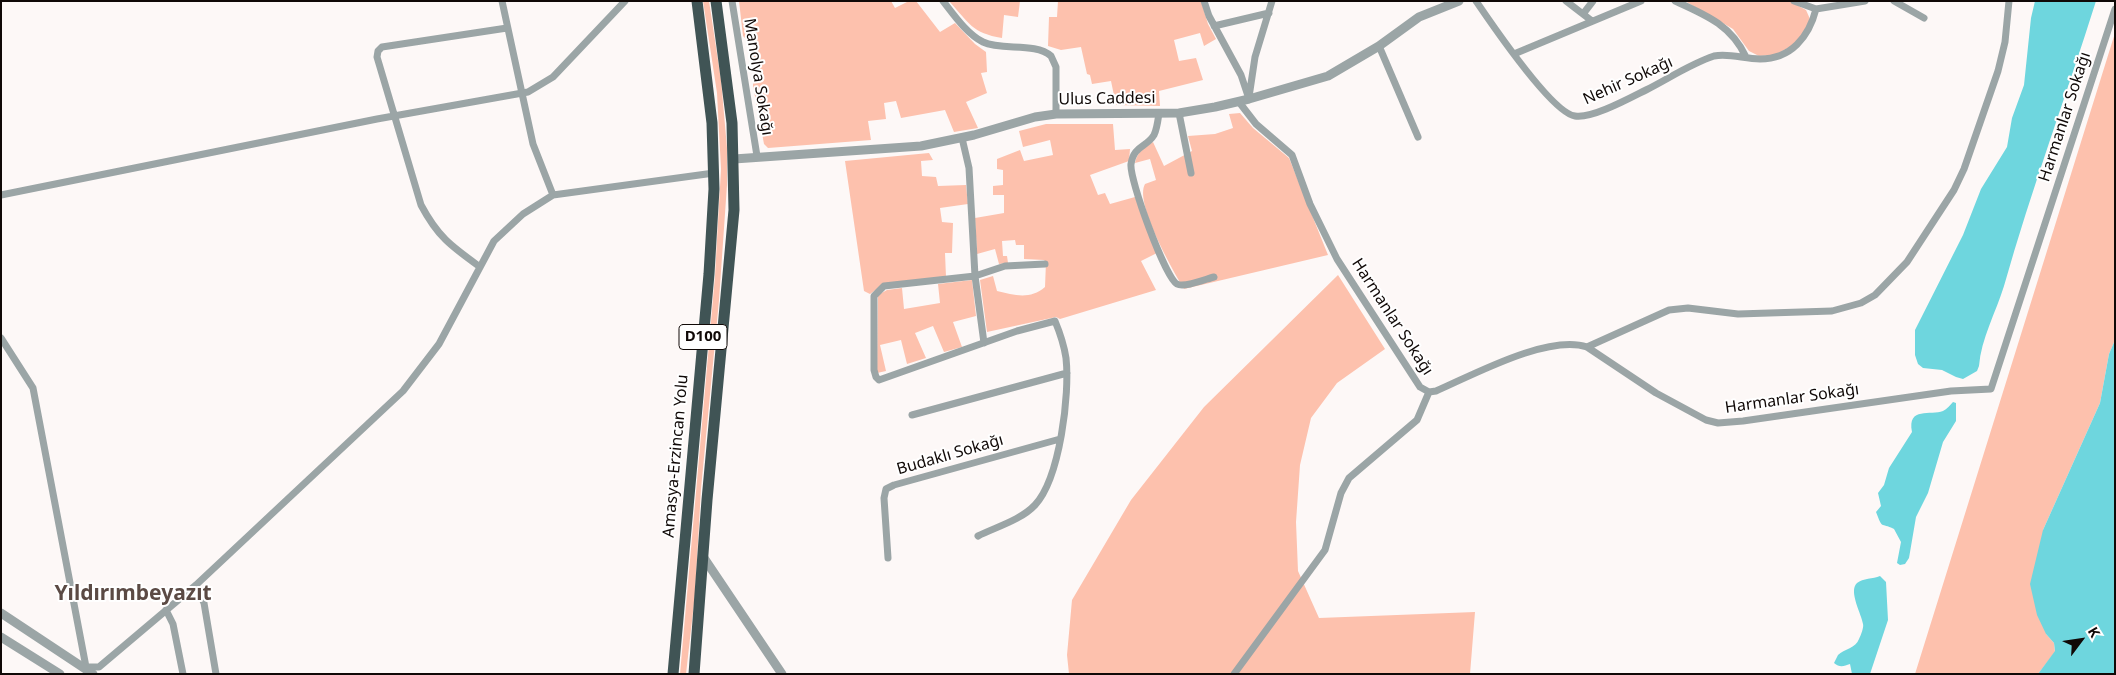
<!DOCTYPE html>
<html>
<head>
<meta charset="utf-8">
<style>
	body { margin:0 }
	#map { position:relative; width:2116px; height:675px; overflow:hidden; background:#fdf8f7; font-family:"Noto Sans",sans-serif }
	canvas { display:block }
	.frame { position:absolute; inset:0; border:2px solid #100907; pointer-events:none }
	.north { position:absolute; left:2056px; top:615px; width:50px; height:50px; -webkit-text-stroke:4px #fff; paint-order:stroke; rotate:59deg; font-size:14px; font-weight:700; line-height:20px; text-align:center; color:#100907 }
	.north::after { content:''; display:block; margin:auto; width:18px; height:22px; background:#100907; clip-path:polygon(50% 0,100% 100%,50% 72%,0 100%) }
</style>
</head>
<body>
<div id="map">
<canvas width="2116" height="675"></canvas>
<div class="frame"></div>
<div class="north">K</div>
</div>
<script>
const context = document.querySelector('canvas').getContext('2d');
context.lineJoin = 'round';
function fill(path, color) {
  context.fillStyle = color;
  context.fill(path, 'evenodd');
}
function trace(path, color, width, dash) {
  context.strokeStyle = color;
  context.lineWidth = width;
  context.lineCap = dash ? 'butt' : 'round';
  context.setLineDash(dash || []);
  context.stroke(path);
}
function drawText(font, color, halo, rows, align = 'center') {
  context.font = font + ' "Noto Sans",sans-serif';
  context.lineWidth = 4;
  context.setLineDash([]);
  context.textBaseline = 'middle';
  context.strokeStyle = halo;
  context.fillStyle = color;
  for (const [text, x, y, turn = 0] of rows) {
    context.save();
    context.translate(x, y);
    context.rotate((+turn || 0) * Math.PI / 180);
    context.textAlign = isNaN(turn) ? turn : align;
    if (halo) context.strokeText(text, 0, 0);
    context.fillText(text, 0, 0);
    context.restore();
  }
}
fill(new Path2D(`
	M703,1H709L721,80L727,148V185L719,300L701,489L695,594L686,674H680L715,276L721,169L717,93Z
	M739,1H891L895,8L909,1H916L940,32L955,23L975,44L986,52L987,72L981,73L987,93L966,102L978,128L954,132L945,110L901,118L896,101L884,103L886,119L868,121L871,140L768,148L764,144L753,86L754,47L743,36Z
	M949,1H1020L1018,17L1004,15L1002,38C972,33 969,23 949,1Z
	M1058,1H1201L1208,24L1216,39L1204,46L1200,33L1174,40L1179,61L1196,58L1203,80L1159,91L1160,106L1116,105L1111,81L1092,84L1090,75L1087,74L1081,47L1061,50L1048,46L1049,17H1057Z
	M1685,1H1789L1806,10L1810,19L1809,24L1795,44L1775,55L1759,56L1749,51L1733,29Z
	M2115,33V340L2109,354L2100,403L2043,530L2046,634L2054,643L2055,652L2038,674H1915Z
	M1240,113L1253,128L1289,158L1328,255L1184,289C1173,270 1134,203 1145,184L1156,180L1150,159L1135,163C1137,152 1144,148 1153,142L1164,166L1192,151L1188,136L1215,134L1233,128L1229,114Z
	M1046,124H1113L1115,150L1130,149L1129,161L1090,175L1098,195L1105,193L1110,204L1135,197L1157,253L1141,261L1156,290L1060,319L1056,317L987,332L980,280L993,276L997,291C1014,295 1030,300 1045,287L1046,262L1044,260L1024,259V245H1016L1015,240L1002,241L1003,256H1007L1008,263L999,264L995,249L977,254L975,218L1004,213V195H993V186L1003,185V170L997,169V159L1020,150L1024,161L1053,155L1050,140L1023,147L1019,131Z
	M929,153L933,160L921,161L922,176L936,177L938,186L966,185L968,204L940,208L942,222L953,223L952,253H945L946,277L884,284L870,294L864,291L845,161Z
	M1338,275L1385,349L1337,383L1311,418L1300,465L1296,522L1298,571L1319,618L1475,612L1470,674H1069L1067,655L1072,600L1131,500L1204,407Z
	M972,280L976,316L953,322L962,347L944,352L933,326L915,333L926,358L907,364L901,340L880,345L886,371L877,373L878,295L887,290L902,288L904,309L940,303L938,284Z`), '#fdc1ad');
fill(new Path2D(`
	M2035,1H2096C2066,97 2031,190 2004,286C1996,312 1981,339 1979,366L1977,371L1963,379L1956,377L1942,370L1923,368L1918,364L1915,355V330L1963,235L1981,189L2007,147L2012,118L2024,85L2031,18Z
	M2115,340V674H2038L2055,651L2054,643L2046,634L2037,615L2030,584L2043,530L2100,403L2109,354Z
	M1953,402L1956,403V421L1943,442L1928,493L1916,517L1909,558L1905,564L1900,565L1897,563L1901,542L1894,529C1880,522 1883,530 1876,512L1881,506L1878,493L1884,485L1889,468L1912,432C1907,406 1931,416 1943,411C1947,409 1950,405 1953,402Z
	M1880,576L1886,582L1888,620L1870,674H1852L1850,664C1844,666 1840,668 1834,663L1838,655C1844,649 1856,648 1859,639C1861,635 1864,627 1863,624C1862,615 1848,591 1857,583C1863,578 1873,579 1880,576Z`), '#6ed6de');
trace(new Path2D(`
	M502,1L533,144L553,195
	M732,1L757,156
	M943,1C954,15 967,34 983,42C1002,51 1035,42 1051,56L1056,67V114
	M1204,1L1209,16L1241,75L1249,99
	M1476,1C1491,23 1552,113 1575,116C1592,119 1630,98 1646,90C1668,79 1690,64 1714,56C1730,53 1744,59 1760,59C1791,59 1809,37 1816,9
	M1566,1L1592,21
	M1675,1C1706,15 1731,25 1746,57
	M1794,1L1816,9L1865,1
	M1894,1L1924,18
	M1583,14L1593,1
	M1214,26L1269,13
	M1379,46L1418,137
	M1514,54L1641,1
	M1249,97L1255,57L1272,1
	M1239,102L1256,124L1292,155L1310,204L1337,259L1420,387L1429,392L1436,391C1473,375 1548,334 1587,347L1656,393L1706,420L1718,423L1743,421L1951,391L1991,389L2115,9
	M1159,113C1158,120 1157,129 1154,135C1146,148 1134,145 1131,164C1129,179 1165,277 1177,284C1184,288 1206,279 1214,277
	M1179,113L1191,173
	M962,138L969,168L975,276L984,343
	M1,195L377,119L528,92L553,77L625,1
	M480,267C451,246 438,237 421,205L377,57L378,51L382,47L507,28
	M1,338L33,388L86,667H99L196,585L403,391L439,344L494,241L523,214L553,195L714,173
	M1587,347L1669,310L1688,308L1738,314L1832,311L1861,303L1875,295L1907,262L1954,190L1964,169L1998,71L2005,42L2009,1
	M912,415L1067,373
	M978,536C996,527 1021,520 1035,505C1060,478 1070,394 1066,358C1064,345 1060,333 1055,321L1017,331L879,380L876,377L874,370V296L884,286L975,276L1005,266L1045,264
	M888,558L884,498L886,489L894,485L1060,439
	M196,585L204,603L216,674
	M166,610L173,624L183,674
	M1234,674L1325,550L1341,493L1349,478L1417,420L1429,392`), '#9ba5a6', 7);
trace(new Path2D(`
	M734,159L921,146L974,135L1035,117L1056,114L1179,113L1215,107L1249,99L1328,76L1379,46L1419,17L1459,1
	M704,558L782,674
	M1,613L93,674
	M1,637L60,674`), '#9ba5a6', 9);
trace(new Path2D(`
	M673,674L709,274L714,189L712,123L697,1
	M694,674L707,500L734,210L732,123L716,1`), '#405455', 11);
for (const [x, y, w] of [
	[703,337,48]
]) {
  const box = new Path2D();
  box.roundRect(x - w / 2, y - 12.5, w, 25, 4);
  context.fillStyle = '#fff';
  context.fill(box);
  trace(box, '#100907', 1);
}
drawText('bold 15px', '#100907', null, [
	["D100",703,337]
]);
drawText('16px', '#100907', '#fff', [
	["Manolya Sokağı",758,77,81],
	["Nehir Sokağı",1628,81,-24],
	["Ulus Caddesi",1107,99,-1],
	["Harmanlar Sokağı",2065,117,-72],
	["Harmanlar Sokağı",1392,317,57],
	["Harmanlar Sokağı",1792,399,-8],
	["Budaklı Sokağı",950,455,-16],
	["Amasya-Erzincan Yolu",676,456,-85]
]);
drawText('bold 21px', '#5b4a44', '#fff', [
	["Yıldırımbeyazıt",133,594]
]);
</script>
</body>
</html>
